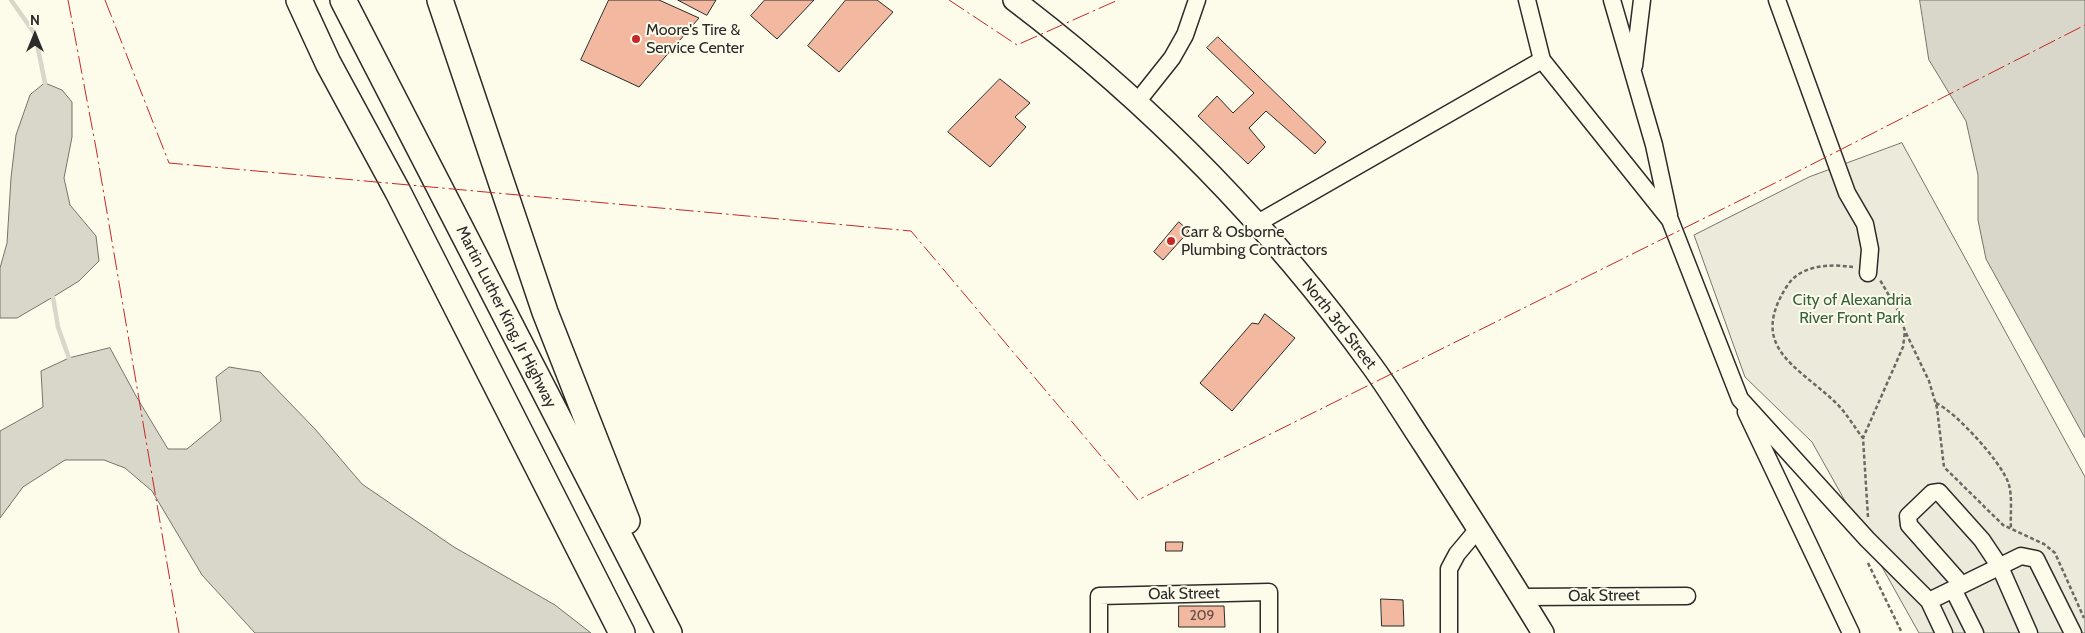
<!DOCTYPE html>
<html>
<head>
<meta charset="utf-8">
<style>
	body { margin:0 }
	#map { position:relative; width:2085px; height:633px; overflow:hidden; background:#fdfbea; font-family:Cabin,sans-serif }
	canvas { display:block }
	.north { position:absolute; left:10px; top:10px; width:50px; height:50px; -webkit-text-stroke:4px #fdfbea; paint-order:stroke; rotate:0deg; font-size:14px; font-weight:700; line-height:20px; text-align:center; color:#2b2b2b }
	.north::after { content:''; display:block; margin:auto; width:18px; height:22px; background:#2b2b2b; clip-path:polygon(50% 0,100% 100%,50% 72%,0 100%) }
</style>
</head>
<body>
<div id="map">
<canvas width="2085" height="633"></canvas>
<div class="north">N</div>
</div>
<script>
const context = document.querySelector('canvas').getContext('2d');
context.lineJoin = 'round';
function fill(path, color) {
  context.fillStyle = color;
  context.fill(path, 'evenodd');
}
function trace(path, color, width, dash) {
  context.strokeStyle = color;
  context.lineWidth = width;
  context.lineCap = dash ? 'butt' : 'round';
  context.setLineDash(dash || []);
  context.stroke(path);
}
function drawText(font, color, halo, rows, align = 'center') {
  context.font = font + ' Cabin,sans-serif';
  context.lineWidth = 4;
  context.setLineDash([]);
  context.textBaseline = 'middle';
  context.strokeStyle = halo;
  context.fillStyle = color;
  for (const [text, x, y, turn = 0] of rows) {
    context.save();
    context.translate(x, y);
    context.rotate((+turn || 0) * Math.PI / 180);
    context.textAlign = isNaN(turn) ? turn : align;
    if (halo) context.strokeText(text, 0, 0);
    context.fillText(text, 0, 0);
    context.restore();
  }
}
const green = new Path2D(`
	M1902,143L2085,477V633H1919L1812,442L1745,377L1694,235L1809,177Z`);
fill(green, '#ecebdb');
trace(green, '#74746e', 1);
const water = new Path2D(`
	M1920,0H2085V438L1986,259L1978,220V175L1966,121L1929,60Z
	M45,83L62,90L72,102V137L64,178L70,205L96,236L99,261L79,281L53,297L17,318H0V268L7,243L11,178L16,135L30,95Z
	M110,348L136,396L168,449H187L221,421L216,377L229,367L260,372L315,429L362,484L454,547L555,605L591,633H255L202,575L152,491L125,468L104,460H65L23,487L0,518V431L43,407L41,371L69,358Z`);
fill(water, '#d8d7c9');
trace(water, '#74746e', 1);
trace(new Path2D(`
	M11,0L35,34L45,83
	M53,297L58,327L69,358`), '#d8d7c9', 4.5);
const building = new Path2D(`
	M609,0H659L699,18L639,87L581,60Z
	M678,0H716L707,15Z
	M765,0H814L777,39L751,16Z
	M846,0H877L893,12L839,72L808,46Z
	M1218,37L1326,142L1315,154L1266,111L1249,128L1265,147L1248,164L1198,116L1217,96L1233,113L1254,93L1207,48Z
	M1000,79L1030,103L1015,117L1026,127L990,167L948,132Z
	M1179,222L1189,231L1163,260L1154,252Z
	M1265,314L1295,338L1232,411L1200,383L1252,323L1258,324Z
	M1166,542H1183L1182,551H1166Z
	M1381,599L1403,600L1404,626H1382Z
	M1179,606H1224L1225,627H1179Z`);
fill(building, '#f2b8a0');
trace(building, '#2b2b2b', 1);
const minor = new Path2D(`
	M1527,0L1542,60
	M1612,0L1654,145L1669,215
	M1777,0L1847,193L1865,224L1870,249L1868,273
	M1634,66L1642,0
	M1137,102L1172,58L1185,35L1197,0
	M1256,224L1542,60L1670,220L1740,399L1867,539L1929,601L1944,633
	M1746,412L1851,633
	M1962,585L1909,525L1908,516L1932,493L1939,492L1982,540L2000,567L2029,633
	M1953,589L1975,633
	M1521,597L1687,596
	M1929,601L2021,556L2036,559L2073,633
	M1099,633V596L1269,592V633
	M1449,633V569L1457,554L1478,529`);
const major = new Path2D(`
	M1014,0C1150,103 1271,227 1372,366C1391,392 1407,419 1425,446C1465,508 1505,570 1543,633`);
const highway = new Path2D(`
	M299,0L328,63L398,192L622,633
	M343,0L669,633
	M440,0L545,312L627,521`);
trace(minor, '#2b2b2b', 19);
trace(major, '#2b2b2b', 24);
trace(highway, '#2b2b2b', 28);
trace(new Path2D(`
	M1853,267C1831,264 1801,264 1787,286C1748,347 1796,365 1835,402C1846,412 1854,427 1863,438
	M1906,333L1929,381L1937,408L1944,467L2003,525L2044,544L2055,553L2084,618
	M1936,403C1957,413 2000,461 2008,482C2013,495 2010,515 2011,529
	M1868,517L1863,438L1903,347L1905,331L1898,311L1880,280
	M1868,563L1902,633`), '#6a6964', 2.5, [4, 2.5]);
trace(minor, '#fdfbea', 16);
trace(major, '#fdfbea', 21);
trace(highway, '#fdfbea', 25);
trace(new Path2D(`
	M68,0L96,148L179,633
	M105,0L169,163L911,231L1138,500L1787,177L2085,25
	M949,0L1017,45L1118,0`), '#c62828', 1, [18, 4, 2.5, 4]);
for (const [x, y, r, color] of [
	[636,39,5,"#c62828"],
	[1171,241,5,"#c62828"]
]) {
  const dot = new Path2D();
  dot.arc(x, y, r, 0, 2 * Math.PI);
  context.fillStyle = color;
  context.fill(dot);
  trace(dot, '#fdfbea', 2);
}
drawText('14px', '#5d4e48', null, [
	["209",1202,616]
]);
drawText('16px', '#2b2b2b', '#fdfbea', [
	["Moore's Tire &",646,30],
	["Service Center",646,48],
	["Carr & Osborne",1181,232],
	["Plumbing Contractors",1181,250]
], 'left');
drawText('16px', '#34623c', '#fdfbea', [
	["City of Alexandria",1852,300],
	["River Front Park",1852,318]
]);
drawText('16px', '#2b2b2b', '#fdfbea', [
	["Martin Luther King, Jr Highway",506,317,63],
	["North 3rd Street",1339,324,52],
	["Oak Street",1184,594,-1],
	["Oak Street",1604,596,-1]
]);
</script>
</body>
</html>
